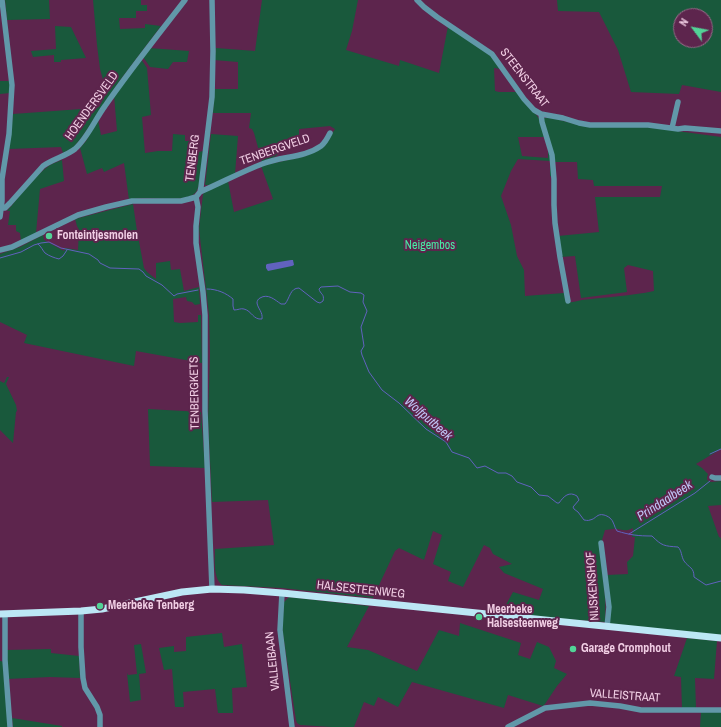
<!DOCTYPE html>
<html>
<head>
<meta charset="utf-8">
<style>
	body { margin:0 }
	#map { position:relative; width:721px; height:727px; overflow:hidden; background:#5d254d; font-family:"Archivo Narrow",sans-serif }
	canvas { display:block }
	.north { position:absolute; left:673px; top:8px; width:40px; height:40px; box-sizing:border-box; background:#5d254d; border:1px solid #986989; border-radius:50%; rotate:302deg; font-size:11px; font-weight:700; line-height:16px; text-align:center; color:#f1cee4 }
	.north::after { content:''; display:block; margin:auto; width:14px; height:18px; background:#52d397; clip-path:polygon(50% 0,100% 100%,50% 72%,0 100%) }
</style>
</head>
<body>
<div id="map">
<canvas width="721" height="727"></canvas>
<div class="north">N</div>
</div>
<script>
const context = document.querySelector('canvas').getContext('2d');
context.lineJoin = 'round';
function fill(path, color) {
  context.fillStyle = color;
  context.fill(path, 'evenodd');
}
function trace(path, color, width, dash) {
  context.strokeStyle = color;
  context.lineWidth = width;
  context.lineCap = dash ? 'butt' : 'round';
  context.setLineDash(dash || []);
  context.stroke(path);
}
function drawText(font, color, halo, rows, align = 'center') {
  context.font = font + ' "Archivo Narrow",sans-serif';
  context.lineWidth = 4;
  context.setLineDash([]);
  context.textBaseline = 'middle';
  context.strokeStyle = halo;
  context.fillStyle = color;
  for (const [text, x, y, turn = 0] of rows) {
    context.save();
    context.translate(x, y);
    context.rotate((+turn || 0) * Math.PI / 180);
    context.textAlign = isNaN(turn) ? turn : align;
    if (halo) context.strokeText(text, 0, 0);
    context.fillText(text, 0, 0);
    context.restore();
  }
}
fill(new Path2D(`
	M5,0H49L50,19L7,20Z
	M93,0H141V5H147V11H136V18H119L120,29L145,28V24L161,26L118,83L82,137L73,148L63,153L61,147L9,149L13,114L95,108L99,107L106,94V90L100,69L97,45Z
	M262,0H358L352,31L346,50L399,66L400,60L439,73L448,26L491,56L501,69L494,68L495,91L499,92H517L538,117L541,123L545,137H518L522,156L548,158V152L550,151L553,177L550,176V161L518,159L511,171L501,196L511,225L517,256L524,270L525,296L564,293L566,302C572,303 576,301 582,300C606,297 631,296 654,291L653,271L628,265L624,268L627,292L581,298L575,256L561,257L558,236L599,232L595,197H660L662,186H594L593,180L578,179L577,162H554L543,120L544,118H552L579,125L640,126L721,137V449L696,464L702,468L708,474L707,477V480L711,482L721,481V505L708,506L719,537L721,538V635L609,624L607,575L628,574L627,562L633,556L635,537H632L633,528C624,533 621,528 612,529C610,529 608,530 605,530L602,540L599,544C602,570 607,596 605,622L551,618L502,612L513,592L539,600L543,589L504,573L499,567L512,564L493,554L490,548L484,545L463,587L448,581L451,572L433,564L442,535L433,531L424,560L399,548L395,551L373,598L282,588L222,585C213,578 215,559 215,549L274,545L268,500L212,502L208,419L210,354L209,315L199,229L203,194L207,190L228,181L234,212L273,199L261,166L306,156L326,143L335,129L330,126L299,129V137L282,140C278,158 279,155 262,162L254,133L252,129L249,128L251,113H213L214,89H238V62L214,60L216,48L255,51Z
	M557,0H721V92L682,85L679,94L631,92L618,50L599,12L558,11ZM681,16H705V40H681Z
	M55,26L71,27L86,58L61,60V62H54V55L33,57L31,51L56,49Z
	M149,48L189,51L187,62H173L168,69L150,67L143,57Z
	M141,59L147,68L151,115L142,117L145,153L158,151H172L173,134L185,135V141H195V149L199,150V152L203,151C202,161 201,185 196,192C188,203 154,197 142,198C137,198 133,199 129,200L124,163L104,172L102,168L87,174L80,148L86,141L98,120L101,135L117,131L114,95Z
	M0,81H10V93L0,94Z
	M211,134L238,136L235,174L209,185H205Z
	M62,160L64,181L40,189L36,233L21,241L20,233L16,231V225H8L10,211H7C20,196 34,176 50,165C53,163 58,162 62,160Z
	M133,204L137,231L144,268L147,272L156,279V263L170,261L171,270L180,269L184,291L199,287L200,304L195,305L192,302L187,301L186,297L173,299L174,322L180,323L198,322V315H201L202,363L136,351L134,366L24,343L27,335L0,322V254L20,247L43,235L44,240L64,251L65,248L78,250L79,230L77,226L75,219Z
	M7,377H9L6,384L16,405L17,411L16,412L13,443L0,430V381L4,383Z
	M148,409L201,412L205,468L150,466Z
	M289,597L369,606L347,647L368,650L417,671L439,630L459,636L460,623L521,643L518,655L530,659L537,642L549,647L556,661L554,668L567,674L557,686L545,704L543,706L508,695L504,708L412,682L398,707L378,697L374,706L364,702L354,727H332L300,725L297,723L296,720L282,628L284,602Z
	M222,633L224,647L242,644L247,687L232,688L233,713H218L215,689L183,692L184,707H175L172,669L164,670L159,648L174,646V652L186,651V637Z
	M687,638L717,641L714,679L695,678L696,708L682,709L681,677L674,676Z
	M141,644L146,673L139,674L141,700L130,702L127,673L128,675L137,674L134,645Z
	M51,649V653L79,656L80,678L50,677L7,679L6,650Z
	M0,661L5,662L9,727H0Z
	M701,712H721V727H700Z
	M12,718L62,726V727H13Z`), '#19593c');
fill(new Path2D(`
	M291,260H293L294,265L292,266L268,271L266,268V265L267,264Z`), '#6162be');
trace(new Path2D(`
	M38,244C41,246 43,251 45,253C49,256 55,258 59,259L63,256L67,250
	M0,258L21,252L34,245L41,243L49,242L61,248L89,254L98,260L100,263L110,268L139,269L143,272L146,276L162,285L174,296L177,294L198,290
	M207,289C217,289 226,293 233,299V306L234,310C238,310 241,308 244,309C252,311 253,320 262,319C263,312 258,309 257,303C257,301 258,299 260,298C268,293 275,300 281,304H285C290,298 290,288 299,288L317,302L320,303L323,301C325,294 320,294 319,289L321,287L338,286L350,292L361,293L364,295L363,302L367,311L361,327L364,346L361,351L362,355L369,372L382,390L399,403L426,429L446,442L452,452L469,458L477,468L485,466L498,473H506L512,476L517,482L531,487L539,495L548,496L557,503H559C564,496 569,491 577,496L579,500L573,507L574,509L578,512L584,520C585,520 588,521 590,520C596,519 597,513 604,515C605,515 609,517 610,518C614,521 614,527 617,531C630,535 638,536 652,536C662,546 664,546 678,547C682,551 681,556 684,561C689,568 694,567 694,577L706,585L721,581
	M710,454L721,449
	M629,534L695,493L710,481`), '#6162be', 1);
trace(new Path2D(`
	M417,0L424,7L437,17L492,54L524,99L534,110L541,114L542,122L552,155L554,179V205L555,223L560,257L568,301
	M541,114L563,118L579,123L590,125H648L678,129L685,128L721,131
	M672,128L678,102
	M200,192C221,183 241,172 262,164C282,156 304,158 321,146C325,143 328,137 330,133
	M196,197L198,207L196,226V243L203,292L205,315V411L212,589
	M1,208H5L10,203L43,166C53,159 66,156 75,149C87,139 96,118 105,106C130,70 158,35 185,0
	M0,217L2,201V179L9,134L12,85L2,0
	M0,250L12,247L78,215L106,207L132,201H181L189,199L196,197L200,192L201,187L212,97L213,51L212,0
	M712,477L715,478H721
	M601,543L609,607L607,627
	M282,593L280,630L292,727
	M81,611V647L83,678L85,688L97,707L100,715V727
	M5,614V660L10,727
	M508,727L545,708L590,703L620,706L641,710H721`), '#6198a9', 5.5);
trace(new Path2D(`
	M0,614L81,611L102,609L182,592L212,589L244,590L282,593L721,638`), '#bce7f5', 7);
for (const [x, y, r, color] of [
	[49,236,4,"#52d397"],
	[100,606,4,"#52d397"],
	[479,617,4,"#52d397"],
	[573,649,4,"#52d397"]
]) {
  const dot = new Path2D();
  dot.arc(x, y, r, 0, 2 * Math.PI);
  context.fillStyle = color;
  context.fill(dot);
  trace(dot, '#5d254d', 1.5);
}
drawText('12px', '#f1cee4', '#5d254d', [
	["STEENSTRAAT",524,78,52],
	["HOENDERSVELD",92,106,-54],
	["TENBERGVELD",275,150,-19],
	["TENBERG",193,158,-83],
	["TENBERGKETS",195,393,-91],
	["NIJSKENSHOF",593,586,-94],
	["HALSESTEENWEG",361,590,6],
	["VALLEIBAAN",273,661,-96],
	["VALLEISTRAAT",625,696,4]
]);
drawText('bold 12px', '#f1cee4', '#5d254d', [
	["Fonteintjesmolen",57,236],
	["Meerbeke Tenberg",108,606],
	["Meerbeke",487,610],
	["Halsesteenweg",487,624],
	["Garage Cromphout",581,649]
], 'left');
drawText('12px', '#47eea5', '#5d254d', [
	["Neigembos",430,246]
]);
drawText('italic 13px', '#c0c5f6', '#5d254d', [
	["Wolfputbeek",428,419,41],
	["Prindaalbeek",665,501,-33]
]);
</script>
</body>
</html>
